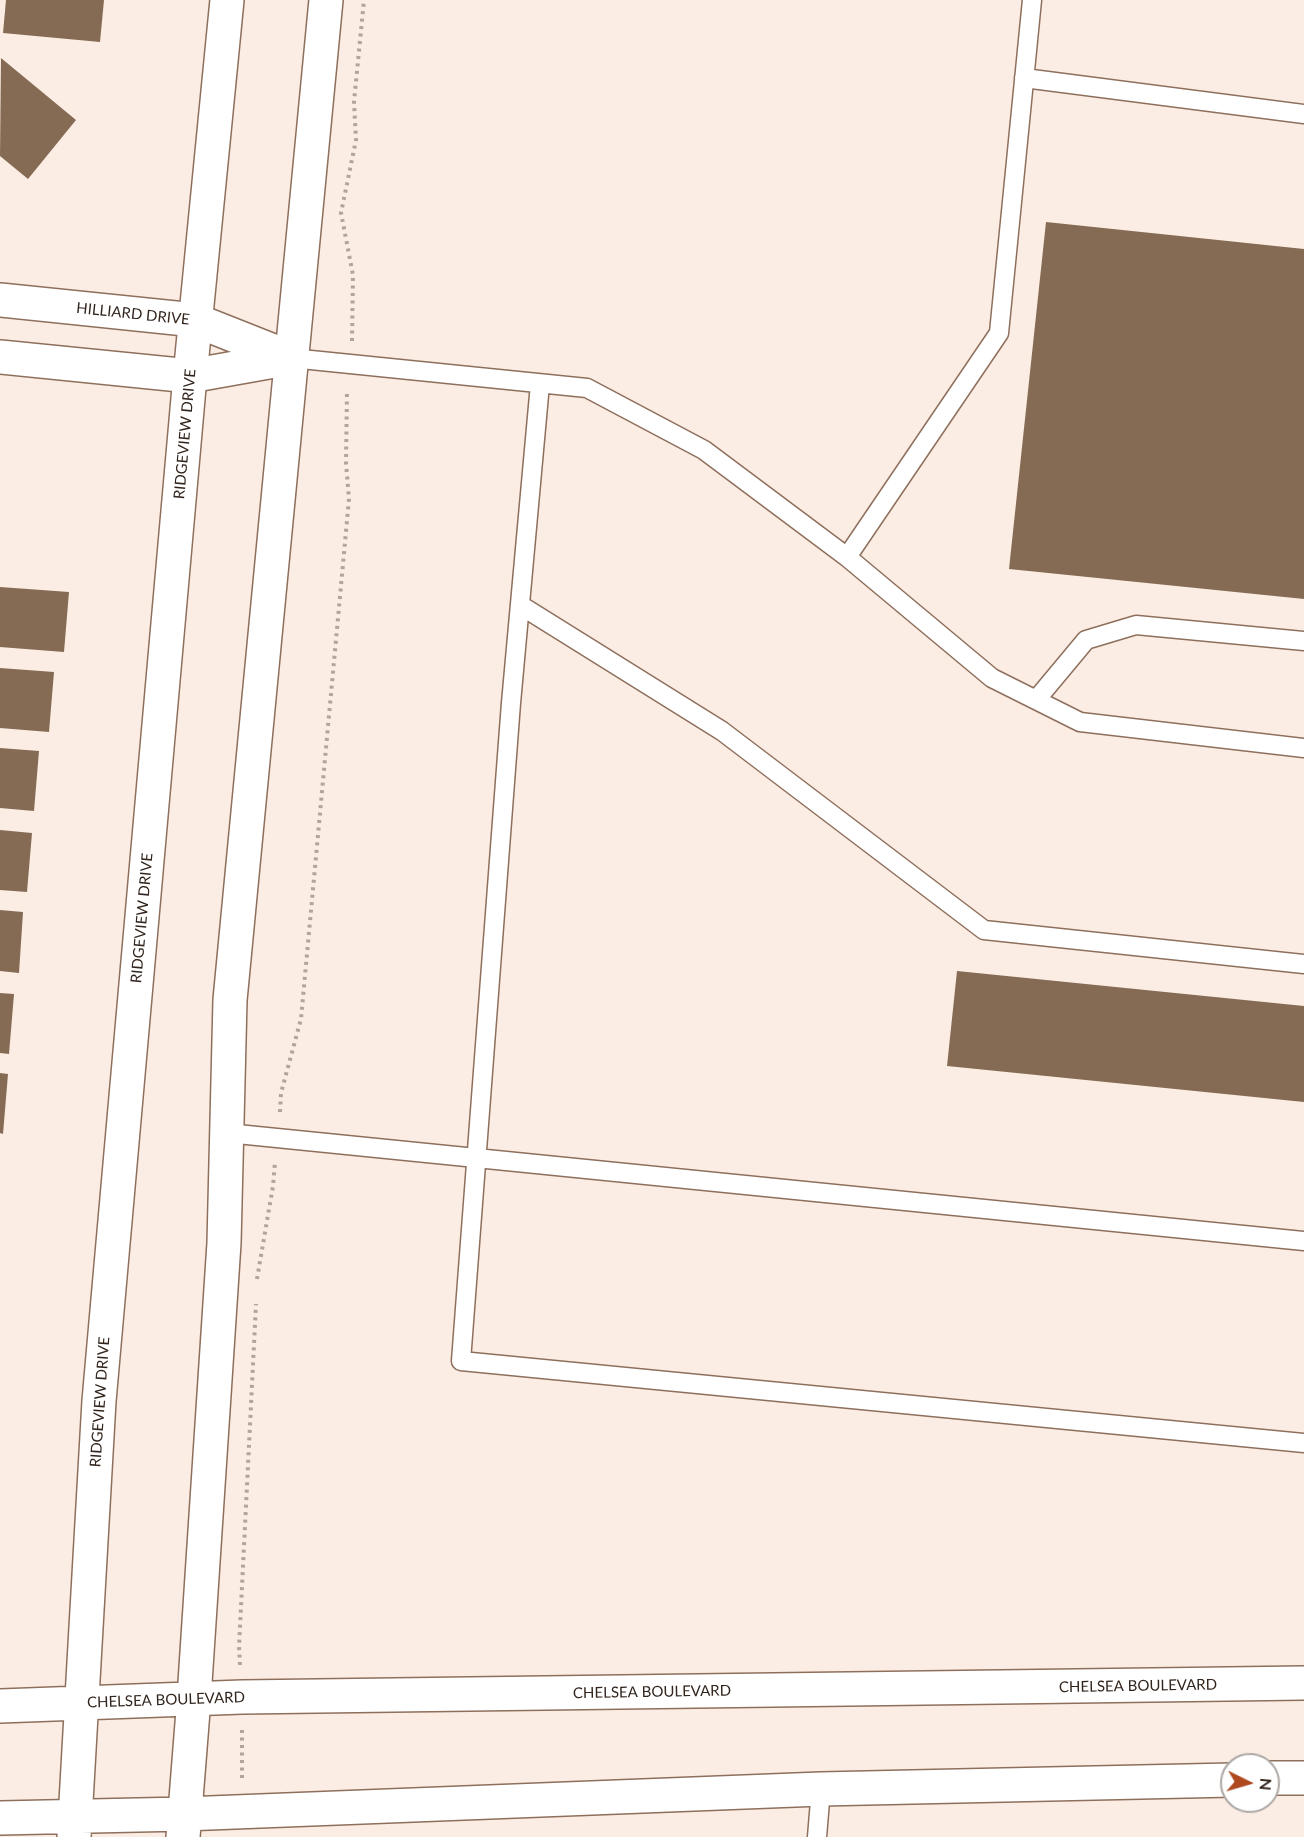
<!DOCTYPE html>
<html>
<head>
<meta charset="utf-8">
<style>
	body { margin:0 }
	#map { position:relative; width:1304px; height:1837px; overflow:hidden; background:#fbede4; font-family:Lato,sans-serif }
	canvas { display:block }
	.north { position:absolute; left:1220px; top:1753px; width:60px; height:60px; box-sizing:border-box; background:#fff; border:2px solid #ada8a5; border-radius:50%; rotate:95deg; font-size:16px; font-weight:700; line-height:24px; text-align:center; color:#32251d }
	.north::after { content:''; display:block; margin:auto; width:21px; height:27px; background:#ae481f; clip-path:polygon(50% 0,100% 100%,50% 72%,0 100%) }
</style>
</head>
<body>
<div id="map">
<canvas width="1304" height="1837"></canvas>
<div class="north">N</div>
</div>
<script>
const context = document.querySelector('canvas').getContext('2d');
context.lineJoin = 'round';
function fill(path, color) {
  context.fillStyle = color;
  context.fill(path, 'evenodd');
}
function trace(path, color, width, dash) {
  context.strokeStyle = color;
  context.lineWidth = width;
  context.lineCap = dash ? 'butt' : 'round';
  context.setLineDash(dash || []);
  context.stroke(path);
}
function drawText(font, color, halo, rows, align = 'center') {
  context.font = font + ' Lato,sans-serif';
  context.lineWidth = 6;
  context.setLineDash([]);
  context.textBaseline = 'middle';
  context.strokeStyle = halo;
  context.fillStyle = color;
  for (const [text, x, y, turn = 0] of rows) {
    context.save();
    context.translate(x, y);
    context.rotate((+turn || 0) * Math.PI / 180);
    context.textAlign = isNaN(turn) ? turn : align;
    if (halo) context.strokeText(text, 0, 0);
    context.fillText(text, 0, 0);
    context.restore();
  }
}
fill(new Path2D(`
	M6,0H104L100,42L3,33Z
	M1,58L76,120L28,179L0,156Z
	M1046,222L1304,249V599L1009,569Z
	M0,587L69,592L64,652L0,647Z
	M0,668L54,672L49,732L0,728Z
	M0,748L39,751L34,811L0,808Z
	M0,830L32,833L27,892L0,890Z
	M0,910L23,912L19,973L0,971Z
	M957,971L1304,1006V1102L947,1066Z
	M0,993L14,994L9,1054L0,1053Z
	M0,1073L8,1074L3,1134L0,1133Z`), '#856b53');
const service = new Path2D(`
	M1024,78L1304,114
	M291,358L587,388L704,450L847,557L992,678L1080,722L1304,748
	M540,384L511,703L461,1361L1304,1443
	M847,557L999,333L1032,0
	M520,605L722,731L984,930L1304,964
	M1036,700L1086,640L1136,625L1304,641
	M227,1133L1304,1241
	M817,1837L821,1789`);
const minor = new Path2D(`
	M0,300L195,320L291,358
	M0,357L190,376L291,358`);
const secondary = new Path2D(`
	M0,1706L242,1697L1304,1683
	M1268,1778H1304
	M0,1818L184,1814L821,1789L1232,1780
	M74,1837L99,1401L190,376L227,0
	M183,1837L194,1698L224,1243L230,1000L326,0`);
trace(service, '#8e6f5c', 21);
trace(minor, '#8e6f5c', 36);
trace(secondary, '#8e6f5c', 36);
trace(new Path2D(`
	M352,341L353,275L341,213L356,140L354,102L364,0
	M280,1112L281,1093L301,1019L349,499L346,463L347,390
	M257,1279L273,1186L275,1162
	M240,1665L239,1647L256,1304
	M242,1730V1779`), '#b1a49b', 4, [3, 4.5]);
trace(service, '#fff', 18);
trace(minor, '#fff', 33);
trace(secondary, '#fff', 33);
drawText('15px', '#32251d', '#fff', [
	["HILLIARD DRIVE",133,314,6],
	["RIDGEVIEW DRIVE",185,434,-85],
	["RIDGEVIEW DRIVE",142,918,-85],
	["RIDGEVIEW DRIVE",100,1402,-86],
	["CHELSEA BOULEVARD",1138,1686,-1],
	["CHELSEA BOULEVARD",652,1692,-1],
	["CHELSEA BOULEVARD",166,1700,-2]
]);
</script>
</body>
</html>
